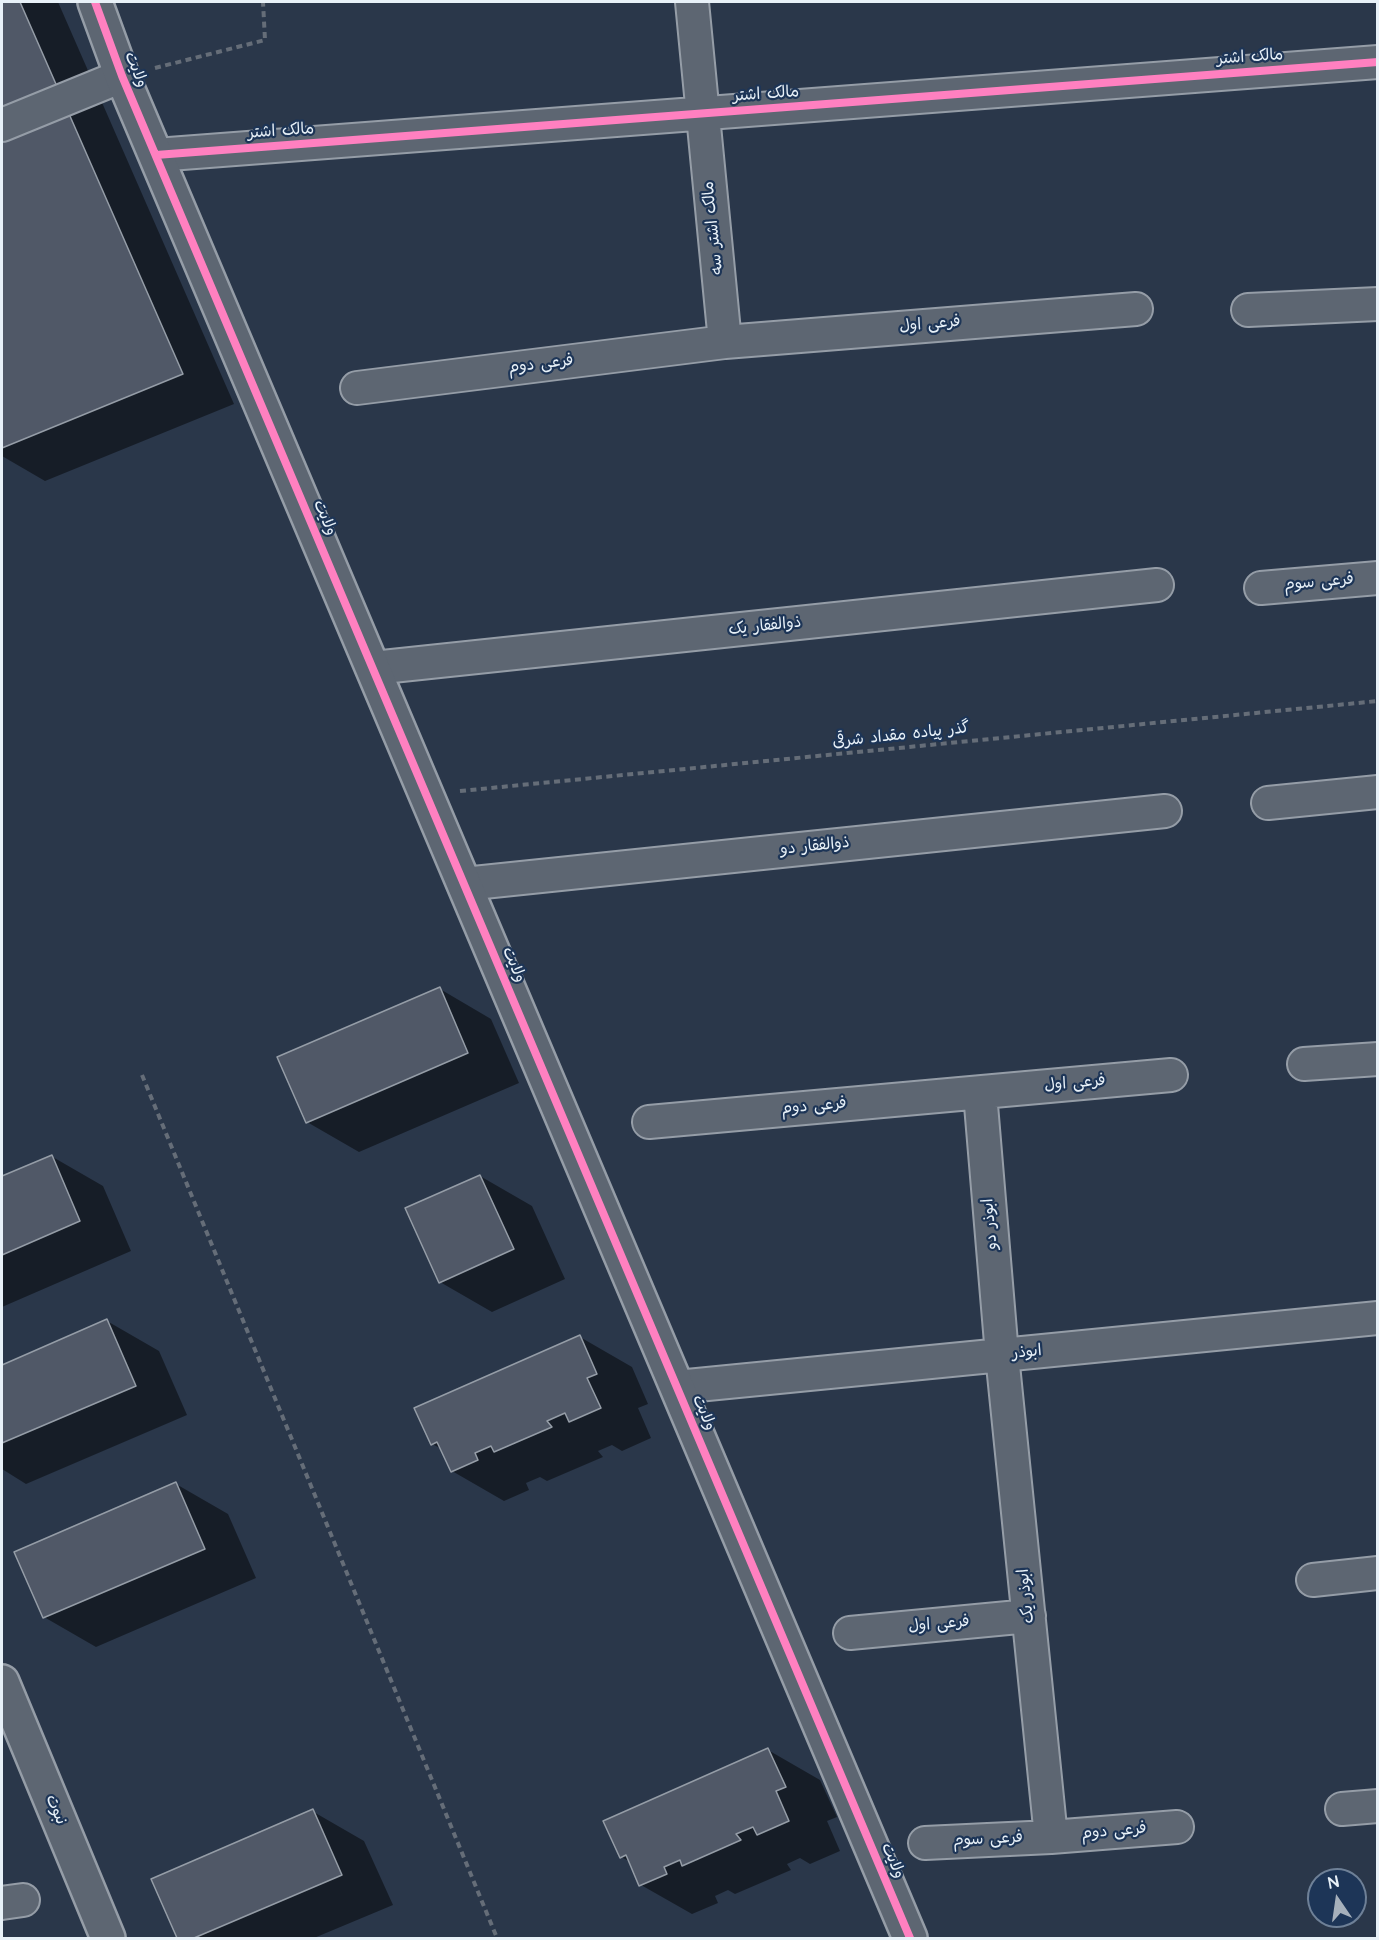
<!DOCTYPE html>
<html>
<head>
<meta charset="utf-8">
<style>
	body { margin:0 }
	#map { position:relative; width:1379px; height:1940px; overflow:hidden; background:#2a374a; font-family:"Architects Daughter",sans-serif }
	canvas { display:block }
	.frame { position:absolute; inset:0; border:3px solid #e8f1f8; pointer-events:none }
	.north { position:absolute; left:1307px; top:1868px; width:60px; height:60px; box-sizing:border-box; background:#1d3557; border:2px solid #6e8097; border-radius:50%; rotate:347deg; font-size:16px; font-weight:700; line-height:24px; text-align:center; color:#e8f1f8 }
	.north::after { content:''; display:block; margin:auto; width:21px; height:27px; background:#a6b0bb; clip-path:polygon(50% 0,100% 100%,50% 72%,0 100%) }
</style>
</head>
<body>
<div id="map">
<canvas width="1379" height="1940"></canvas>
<div class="frame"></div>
<div class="north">N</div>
</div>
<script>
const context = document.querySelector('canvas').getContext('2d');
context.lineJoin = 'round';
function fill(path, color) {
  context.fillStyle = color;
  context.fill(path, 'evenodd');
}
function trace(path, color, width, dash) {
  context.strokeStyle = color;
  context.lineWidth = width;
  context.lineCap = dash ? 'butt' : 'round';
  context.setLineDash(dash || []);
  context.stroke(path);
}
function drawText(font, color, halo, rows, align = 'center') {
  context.font = font + ' "Architects Daughter","Playpen Sans Arabic",sans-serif';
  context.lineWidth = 4.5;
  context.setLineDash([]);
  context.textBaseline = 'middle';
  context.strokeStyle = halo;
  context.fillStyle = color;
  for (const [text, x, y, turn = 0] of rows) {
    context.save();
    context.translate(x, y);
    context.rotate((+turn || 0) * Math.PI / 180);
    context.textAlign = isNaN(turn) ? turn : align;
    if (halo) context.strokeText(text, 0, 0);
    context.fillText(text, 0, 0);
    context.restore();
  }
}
fill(new Path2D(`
	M2,2H58L234,404L45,481L2,456Z
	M440,989L491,1019L519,1083L359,1152L307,1122Z
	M51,1156L103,1186L131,1251L2,1307V1178Z
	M480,1176L532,1206L565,1279L492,1312L440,1282Z
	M107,1321L159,1351L187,1415L26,1484L2,1469V1366Z
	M580,1337L632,1367L648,1404L638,1408L651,1438L622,1451L612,1445L598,1451L603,1457L547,1481L540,1477L526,1483L529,1490L504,1501L452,1471L442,1449L432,1444Z
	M176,1484L228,1514L256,1578L96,1647L44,1617Z
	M768,1750L820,1780L837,1817L827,1821L840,1851L810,1864L800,1858L787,1864L791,1870L735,1894L728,1890L715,1896L718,1903L692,1914L641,1885L631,1862L621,1857Z
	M312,1811L364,1841L393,1905L314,1938H178L153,1880Z`), '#0007');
const building = new Path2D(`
	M2,2H20L183,374L2,448Z
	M440,987L468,1053L306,1123L277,1057Z
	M52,1155L80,1221L2,1255V1176Z
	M480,1175L514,1249L439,1283L405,1208Z
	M107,1319L136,1386L2,1443V1365Z
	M580,1335L597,1374L587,1378L601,1408L569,1422L565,1413L547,1421L552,1427L494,1452L491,1446L475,1453L478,1460L451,1472L437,1442L431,1445L414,1408Z
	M176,1482L205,1549L43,1618L14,1552Z
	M768,1748L786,1787L776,1791L789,1821L757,1835L753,1827L736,1834L741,1840L682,1866L680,1860L664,1867L667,1874L639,1886L626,1855L620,1858L603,1821Z
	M313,1809L342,1875L194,1938H177L151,1879Z`);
fill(building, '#505867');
trace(building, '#959da7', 1.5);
const minor = new Path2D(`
	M692,2L725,342
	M2,125L122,76
	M156,155L1378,62
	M1248,310L1378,304
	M357,388L725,342L1136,309
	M1261,588L1378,578
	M373,668L1157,585
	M1268,803L1378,792
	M464,884L1165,811
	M1304,1064L1378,1059
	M980,1093L1002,1355L1051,1837
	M649,1122L1171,1075
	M677,1387L1378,1318
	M1313,1580L1378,1573
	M850,1633L1029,1616
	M1342,1809L1378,1806
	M925,1843L1051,1837L1177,1827
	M2,1903L23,1900`);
const tertiary = new Path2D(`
	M95,2L122,76L910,1938
	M2,1682L108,1938`);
trace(minor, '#959da7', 36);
trace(tertiary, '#959da7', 38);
trace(new Path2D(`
	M155,68L265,40L263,2
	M460,791L1378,701
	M142,1075L497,1938`), '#656d78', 4, [6, 4.5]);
trace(minor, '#5d6672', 32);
trace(tertiary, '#5d6672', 33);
trace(new Path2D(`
	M95,2L122,76L910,1938
	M156,155L1378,62`), '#ff80c0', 8);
drawText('16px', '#e8f1f8', '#1d3557', [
	["مالک اشتر",1250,58,-4],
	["ولایت",135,70,68],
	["مالک اشتر",766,95,-4],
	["مالک اشتر",281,132,-4],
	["مالک اشتر سه",714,228,-96],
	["فرعی اول",930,325,-5],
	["فرعی دوم",541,365,-7],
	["ولایت",324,518,67],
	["فرعی سوم",1319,583,-5],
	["ذوالفقار یک",765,627,-6],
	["گذر پیاده مقداد شرقی",901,736,-6],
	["ذوالفقار دو",815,847,-6],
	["ولایت",513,965,67],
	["فرعی اول",1075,1084,-5],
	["فرعی دوم",814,1107,-5],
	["ابوذر دو",991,1224,-95],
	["ابوذر",1027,1353,-6],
	["ولایت",703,1413,67],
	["ابوذر یک",1027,1596,-96],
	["فرعی اول",939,1625,-5],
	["نبوت",55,1810,67],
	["فرعی دوم",1114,1832,-5],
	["فرعی سوم",988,1840,-3],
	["ولایت",892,1861,67]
]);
</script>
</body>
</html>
